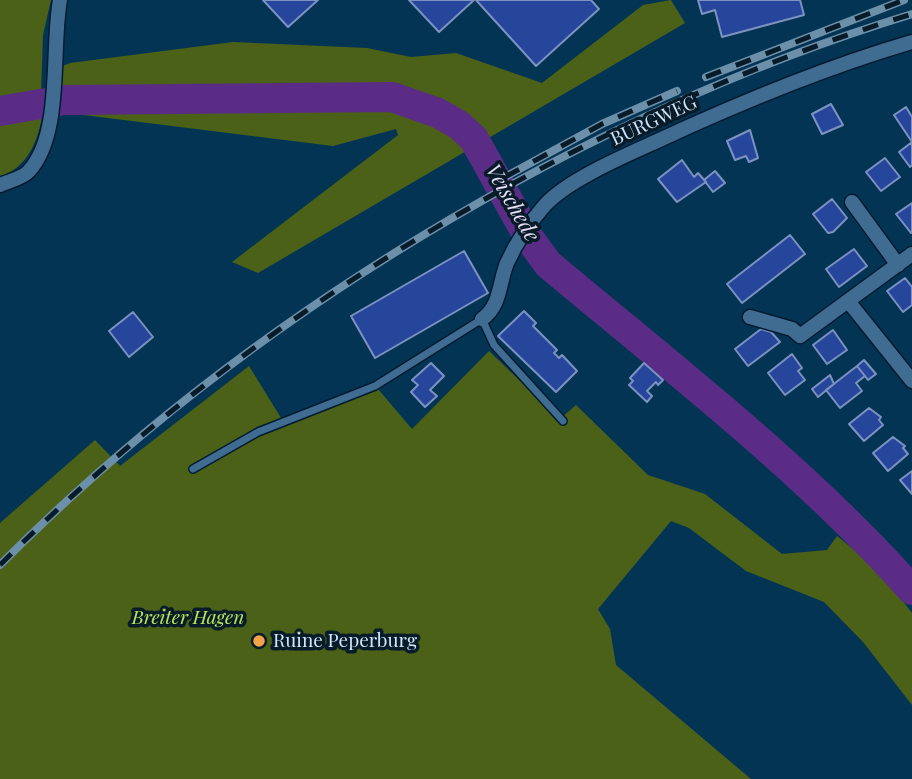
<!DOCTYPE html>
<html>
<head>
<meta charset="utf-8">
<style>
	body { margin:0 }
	canvas { display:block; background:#043454 }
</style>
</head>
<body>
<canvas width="912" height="779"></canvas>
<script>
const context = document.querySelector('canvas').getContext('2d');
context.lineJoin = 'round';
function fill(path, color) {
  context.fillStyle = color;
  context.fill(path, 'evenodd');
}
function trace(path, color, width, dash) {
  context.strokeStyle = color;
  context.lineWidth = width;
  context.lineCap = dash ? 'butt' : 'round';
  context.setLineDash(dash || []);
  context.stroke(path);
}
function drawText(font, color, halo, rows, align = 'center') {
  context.font = font + ' "Playfair Display",serif';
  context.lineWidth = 7;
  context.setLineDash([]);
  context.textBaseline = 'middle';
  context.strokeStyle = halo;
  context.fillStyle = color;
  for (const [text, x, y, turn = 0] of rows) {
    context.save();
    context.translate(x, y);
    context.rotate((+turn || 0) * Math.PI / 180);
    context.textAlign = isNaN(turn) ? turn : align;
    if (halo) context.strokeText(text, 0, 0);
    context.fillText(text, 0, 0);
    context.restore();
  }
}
fill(new Path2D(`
	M0,0H51L43,35L41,93L0,99Z
	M671,0L685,23L258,273L232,262L398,135L396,129L333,146L59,112L58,68L70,63L233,42L367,48L411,57L456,53L542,83L643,5Z
	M26,115L42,116C38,142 27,167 0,177V121Z
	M489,351L560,419L576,405L648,475L705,494L782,554L827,550L837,536L879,570L912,613V705L863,642L824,602L746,571L689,528L671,521L598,609L610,629L616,665L751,779H0V523L95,440L120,466L249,366L286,426L378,389L412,429Z`), '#4b6118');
fill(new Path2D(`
	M41,93L42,116L26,115L0,121V99Z`), '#5b2c85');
trace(new Path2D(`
	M0,111L64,100L392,97L438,113L459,125L474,139L529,238L548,264C672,368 804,469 912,590`), '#5b2c85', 30);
const building = new Path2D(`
	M263,0H318L288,27Z
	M409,0H474L439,32Z
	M476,0H591L599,9L536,66Z
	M698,0H800L804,15L722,37L715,10L702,14Z
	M831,104L843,125L822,134L812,114Z
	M906,107L912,117V142L894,115Z
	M750,130L758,158L749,162L746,156L735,160L727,141Z
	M912,142V165L910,167L899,152Z
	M885,158L900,177L881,191L866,172Z
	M682,160L694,177L698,173L706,182L677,202L658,179Z
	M715,171L725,183L713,192L704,180Z
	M832,199L847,218L833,232L828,233L813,214Z
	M912,203V232L911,233L896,214Z
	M790,235L805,254L742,303L727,284Z
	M854,249L867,266L839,287L826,269Z
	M464,251L488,293L375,358L351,316Z
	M905,278L912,287V305L903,312L887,291Z
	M524,311L536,323L533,326L557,350L554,353L559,358L562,355L577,371L556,392L498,336Z
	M133,312L153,337L129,357L109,331Z
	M761,329L771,332L780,342L748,366L735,349Z
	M833,330L847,350L827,364L813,345Z
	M792,354L802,368L798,371L805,380L785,395L768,373Z
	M864,360L876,374L868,380L857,366Z
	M431,363L444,376L430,390L437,396L425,407L411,392L418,385L412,380Z
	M644,363L663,380L658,385L656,382L647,391L652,396L647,402L629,385L633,381L630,378Z
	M857,366L865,376L856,383L862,391L840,408L826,390Z
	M830,375L834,384L818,397L812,389Z
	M869,408L881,417L879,420L883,425L864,441L849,424Z
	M893,437L905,446L903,448L908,454L888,471L873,453Z
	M912,471V494L900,480Z`);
fill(building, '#25469b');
trace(building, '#7c92c1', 2);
const service = new Path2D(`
	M193,469L258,432L375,386L482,319L494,345L563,421`);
const minor = new Path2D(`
	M0,185C9,181 23,178 29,171C63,134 51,49 60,0
	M852,202L898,265
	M848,301L912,381
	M750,317L792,329L800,336L912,254
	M482,319C501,306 499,282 507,263C516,243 531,221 545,205C568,180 624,156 655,142C739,103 823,68 912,42`);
trace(service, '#001b32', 10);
trace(minor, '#001b32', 17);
trace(service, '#416c91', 7);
trace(minor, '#416c91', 14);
const rail = new Path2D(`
	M706,77L904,0
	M505,177L602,124L677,91
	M0,565C246,318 579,116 912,14`);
trace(rail, '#6d90aa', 8);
trace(rail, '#081b29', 5, [16]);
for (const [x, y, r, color] of [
	[259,641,7,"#f6a247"]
]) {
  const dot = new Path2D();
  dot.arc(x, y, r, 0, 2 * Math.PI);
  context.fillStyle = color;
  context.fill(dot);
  trace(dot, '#081b29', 2.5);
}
drawText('19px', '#cee5fa', '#081b29', [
	["BURGWEG",654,121,-25]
]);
drawText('italic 19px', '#b9e659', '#081b29', [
	["Breiter Hagen",188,618]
]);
drawText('19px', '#cee5fa', '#081b29', [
	["Ruine Peperburg",273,641]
], 'left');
drawText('italic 21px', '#e8ddf6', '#081b29', [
	["Veischede",512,203,60]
]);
</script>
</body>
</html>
